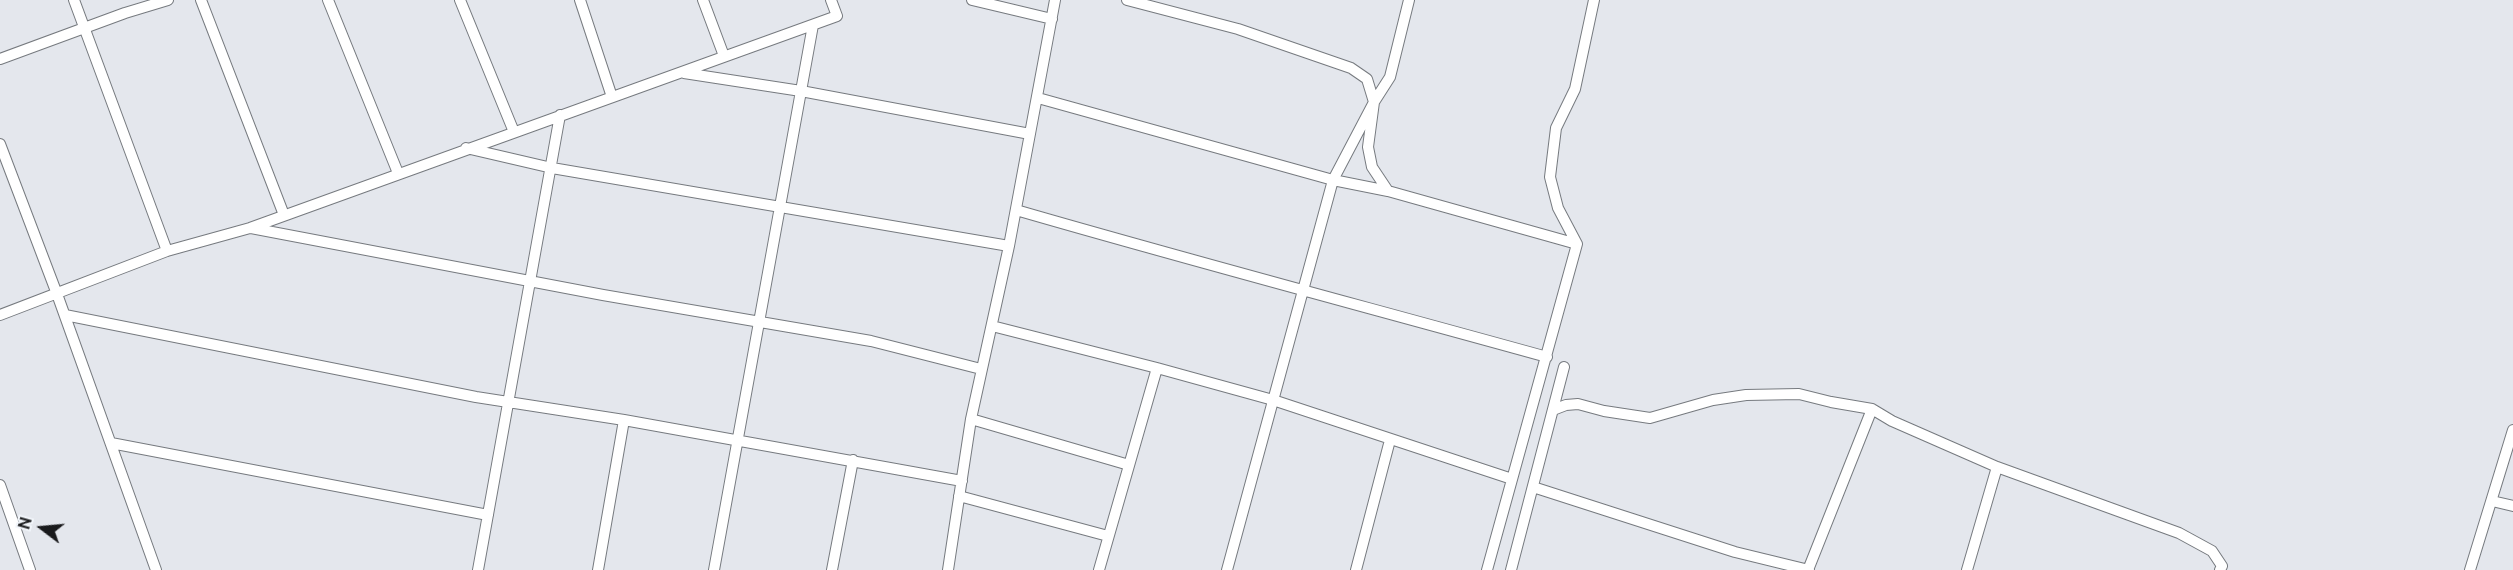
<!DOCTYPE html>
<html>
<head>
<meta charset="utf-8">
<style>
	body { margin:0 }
	#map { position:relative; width:2513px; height:570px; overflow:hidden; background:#e4e7ed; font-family:Ubuntu,sans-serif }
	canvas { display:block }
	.north { position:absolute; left:12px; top:498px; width:60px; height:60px; -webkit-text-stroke:4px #f1f5fa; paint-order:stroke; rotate:286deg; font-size:16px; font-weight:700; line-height:24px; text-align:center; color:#191a1c }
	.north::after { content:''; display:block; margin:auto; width:21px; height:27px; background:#191a1c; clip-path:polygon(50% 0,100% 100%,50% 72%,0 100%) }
</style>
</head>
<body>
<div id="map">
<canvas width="2513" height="570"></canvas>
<div class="north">N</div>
</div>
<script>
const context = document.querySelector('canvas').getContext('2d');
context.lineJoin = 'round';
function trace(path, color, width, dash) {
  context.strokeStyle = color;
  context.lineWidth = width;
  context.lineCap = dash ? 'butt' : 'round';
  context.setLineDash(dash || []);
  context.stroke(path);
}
const street = new Path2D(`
	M74,0L167,251
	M201,0L284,215
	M328,0L398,173
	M460,0L514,132
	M580,0L612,97
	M703,0L724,56
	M972,0L1052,19
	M1127,0L1238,29L1351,68L1367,79L1374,102L1368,147L1372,167L1388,191
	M0,59L125,13L168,0
	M684,73L801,91L1030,134
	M1038,98L1333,180L1388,191L1577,244
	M0,144L57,294L156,570
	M466,148L552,168L1009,246
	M1016,210C1192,261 1370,308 1547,357
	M251,228L603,295L871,341L981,369
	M0,315L167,251L250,228L837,16L831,0
	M65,315L476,397L624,420L962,481
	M992,326L1157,368L1273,400L1512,479
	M1553,410L1566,405L1578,404L1604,411L1650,418L1713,400L1746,395L1799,394L1831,402L1872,409L1892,421L1997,467L2179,533L2212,551L2222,566L2220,570
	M971,419L1129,465
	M111,443L488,515
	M0,485L30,570
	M1533,487L1735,552L1809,570
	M959,496L1108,536
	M2492,501L2513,506
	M478,570L560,115
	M598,570L624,420
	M714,570L813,25
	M832,570L853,460
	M948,570L971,419L1009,246L1055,0
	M1099,570L1157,368
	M1227,570L1333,180L1374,102L1390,77L1409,0
	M1356,570L1390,440
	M1487,570L1577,244L1558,208L1550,177L1556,128L1575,89L1594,0
	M1511,570L1564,367
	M1808,570L1872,409
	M1967,570L1997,467
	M2470,570L2513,430`);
trace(street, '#767a7f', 12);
trace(street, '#fff', 10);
</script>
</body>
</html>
